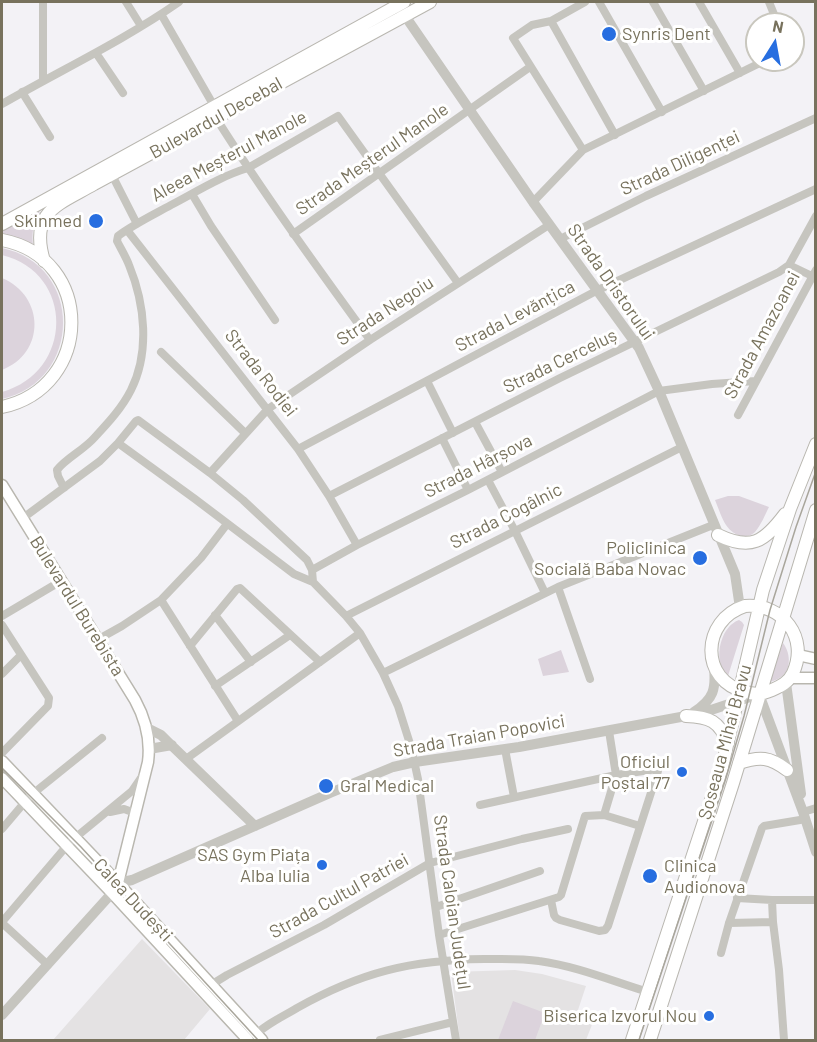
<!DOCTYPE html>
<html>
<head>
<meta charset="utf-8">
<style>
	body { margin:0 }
	#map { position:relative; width:817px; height:1042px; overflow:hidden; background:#f3f2f6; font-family:Barlow,sans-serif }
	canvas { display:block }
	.frame { position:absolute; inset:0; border:3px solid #78725d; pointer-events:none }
	.north { position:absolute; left:745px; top:12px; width:60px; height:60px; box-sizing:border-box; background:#fff; border:2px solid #c9c7be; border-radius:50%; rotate:11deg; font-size:16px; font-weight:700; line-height:24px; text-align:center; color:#78725d }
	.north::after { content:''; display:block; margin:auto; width:21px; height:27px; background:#276ee0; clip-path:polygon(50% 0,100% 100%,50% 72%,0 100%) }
</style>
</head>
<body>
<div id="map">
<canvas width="817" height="1042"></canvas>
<div class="frame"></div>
<div class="north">N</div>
</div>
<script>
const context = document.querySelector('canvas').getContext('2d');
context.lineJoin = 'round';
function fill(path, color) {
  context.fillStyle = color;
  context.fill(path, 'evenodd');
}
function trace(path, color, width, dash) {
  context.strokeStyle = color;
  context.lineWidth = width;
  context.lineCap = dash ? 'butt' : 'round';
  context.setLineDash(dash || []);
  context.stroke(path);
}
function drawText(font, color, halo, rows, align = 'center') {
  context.font = font + ' Barlow,sans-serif';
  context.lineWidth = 6;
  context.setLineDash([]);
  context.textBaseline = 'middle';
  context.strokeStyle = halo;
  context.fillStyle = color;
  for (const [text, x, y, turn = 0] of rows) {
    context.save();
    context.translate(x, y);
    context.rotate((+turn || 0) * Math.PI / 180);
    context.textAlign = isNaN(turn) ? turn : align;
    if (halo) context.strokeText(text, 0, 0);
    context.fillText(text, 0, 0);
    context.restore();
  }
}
fill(new Path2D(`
	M142,939L210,1009L184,1040H53Z
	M515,970L542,974L586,986L576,1016L593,1022L586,1040H460L451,972Z`), '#e4e2e3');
fill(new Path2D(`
	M38,211L40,213C32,224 32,234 33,246L24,241L2,233V231Z
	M2,248C84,265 83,381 2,399V392C74,372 75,273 2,255Z
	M2,278C45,296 46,353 2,370Z
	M728,496H739L769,507C765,515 761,525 755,532C751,536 748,536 742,536C725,533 721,514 715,500Z
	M739,620L742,622L744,625L728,676C728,675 723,669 722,668C715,653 722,626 739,620Z
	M783,643C790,652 792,668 782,676C778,680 772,681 768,683Z
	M561,650L569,672L543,676L538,659Z
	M513,1001L545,1013L535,1040H498Z`), '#dcd3dc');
const secondary = new Path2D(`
	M2,485L135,700C146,720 151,739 148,762L118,883L112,893
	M798,655L816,659
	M791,678H816
	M2,761L105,869L262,1040
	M2,778L112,893L248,1040`);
const primary = new Path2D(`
	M2,224L404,2
	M2,240C95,258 94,387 2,407
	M44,261C29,211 58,205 94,184L430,2
	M718,535C751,551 764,542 785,514
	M745,606C783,603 809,638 793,673C789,682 781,686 772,690C763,694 755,695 746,692C699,681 701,620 745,606Z
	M686,716C710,717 719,721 728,743
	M739,763C760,756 770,757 787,770
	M632,1040L722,767L763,590L790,509L816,444
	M650,1040L733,783L816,510`);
trace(secondary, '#b9b7af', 13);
trace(primary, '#b9b7b0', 14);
trace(new Path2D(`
	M43,2V81
	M126,2L141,26
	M599,2L662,112
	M653,2L704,91
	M699,2L740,73
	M769,2L778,24
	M161,14L214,106
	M551,21L615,135
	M96,53L123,93
	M22,92L50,137
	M2,104C61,70 123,41 179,2
	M216,118C264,194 317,267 370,340
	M583,150L513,38L532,25L551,21L585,2
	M112,175L137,224
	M192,194L211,226L275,320
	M533,202L583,150L766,60
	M127,230L298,449L329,496L357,545
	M293,234L530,67
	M560,239L646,196L816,118
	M789,265L812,276
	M161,352L245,433
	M427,381L453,433
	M738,415L816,270
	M475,422L502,472
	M442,438L468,490
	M118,443L195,499L294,574L313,582
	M298,449L598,290L816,189
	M210,473L268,409L370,340L549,225
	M488,480L515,531L545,593
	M64,488L58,476L57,470C66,458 84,450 95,437C108,423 122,408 131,390C150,352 145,304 129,265C126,257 121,249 117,241L118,236C134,224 153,215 171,205C196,192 221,176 248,168L338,116L458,283
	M329,496L560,378L779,272L789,265L816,216
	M23,518L100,461L118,443L136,421L138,420L210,473L243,500L307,560L312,570L313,582L346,616L360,633L383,673L398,706L411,747L418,779L439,935L456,1040
	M312,570L357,545L468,490L659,391L712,384L756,381
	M558,587L590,679
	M161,600L238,721
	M215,615L251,662
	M2,616L61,581
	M346,616L682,447
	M2,625L49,698L48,706L2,753
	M97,640L122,626L161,600L201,558L227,524
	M190,646L237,589L240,588L320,662
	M383,673L558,587L713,525
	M2,674L20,656
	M215,686L290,635
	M609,731L616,775L604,815L640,826
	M505,749L514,797
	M186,759L360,633
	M480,805L616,775L657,769L658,771L608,926L605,930L599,931L560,920L556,918L554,915L551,900
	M110,812L124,809L135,813
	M803,812L816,808
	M2,829L30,796L102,738
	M737,898L772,900H816
	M772,900L773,922L779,970L784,1040
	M436,907L540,871
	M2,922L70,842L132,791L143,775
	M2,923L48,965
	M729,923L773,922
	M439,935L559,897L561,895L585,816L604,815
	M721,953L729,923L762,828L764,826L806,819
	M206,988L227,975L324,925L430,863L522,839L568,829
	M252,1038C264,1025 282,1017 297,1008C361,972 411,960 484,959C502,959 521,958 539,961C576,966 612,981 648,992
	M380,1040L453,1022`), '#c6c5bf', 8);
trace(new Path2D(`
	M401,10L533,202L639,348L659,391L735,574L740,608
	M786,683L801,794
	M694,712C714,699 716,689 714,667
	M147,728L161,735L167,741L255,826
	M149,749L172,745
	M118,883L132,880L330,793L393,767L415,762L519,747L686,716L705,712L759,694L803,812L816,852
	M2,1015L112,893`), '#c6c5bf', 10);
trace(secondary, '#fff', 10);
trace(primary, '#fff', 12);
trace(new Path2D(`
	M2,768L81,847L258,1040
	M639,1040L726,778L744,716L770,610L796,527L816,471`), '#a9a69c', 1.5);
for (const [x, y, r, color] of [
	[609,34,8,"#276ee0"],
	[96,221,8,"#276ee0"],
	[700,558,8,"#276ee0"],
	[682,772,6,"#276ee0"],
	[326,786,8,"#276ee0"],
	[322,865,6,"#276ee0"],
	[650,876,8,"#276ee0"],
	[709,1016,6,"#276ee0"]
]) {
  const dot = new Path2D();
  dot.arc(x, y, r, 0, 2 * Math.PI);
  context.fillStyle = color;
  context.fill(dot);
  trace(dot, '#fff', 2);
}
drawText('18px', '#78725d', '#fff', [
	["Synris Dent",622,34,"left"],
	["Skinmed",82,221],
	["Policlinica",686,548],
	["Socială Baba Novac",686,569],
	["Oficiul",670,762],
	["Poștal 77",670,783],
	["Gral Medical",340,786,"left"],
	["SAS Gym Piața",310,855],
	["Alba Iulia",310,876],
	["Clinica",664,866,"left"],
	["Audionova",664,887,"left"],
	["Biserica Izvorul Nou",697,1016]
], 'right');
drawText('18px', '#78725d', '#fff', [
	["Bulevardul Decebal",216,118,-29],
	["Aleea Meșterul Manole",229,156,-28],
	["Strada Meșterul Manole",372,159,-35],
	["Strada Diligenței",680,163,-25],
	["Strada Dristorului",611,282,55],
	["Strada Negoiu",385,311,-33],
	["Strada Levănțica",515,316,-28],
	["Strada Amazoanei",762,335,-62],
	["Strada Cerceluș",560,361,-26],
	["Strada Rodiei",261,373,52],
	["Strada Hârșova",478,466,-27],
	["Strada Cogâlnic",506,516,-27],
	["Bulevardul Burebista",77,606,58],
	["Strada Traian Popovici",479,736,-10],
	["Șoseaua Mihai Bravu",725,742,-75],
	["Strada Cultul Patriei",339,896,-29],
	["Calea Dudești",133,900,47],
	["Strada Caloian Județul",452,902,82]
]);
</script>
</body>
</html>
